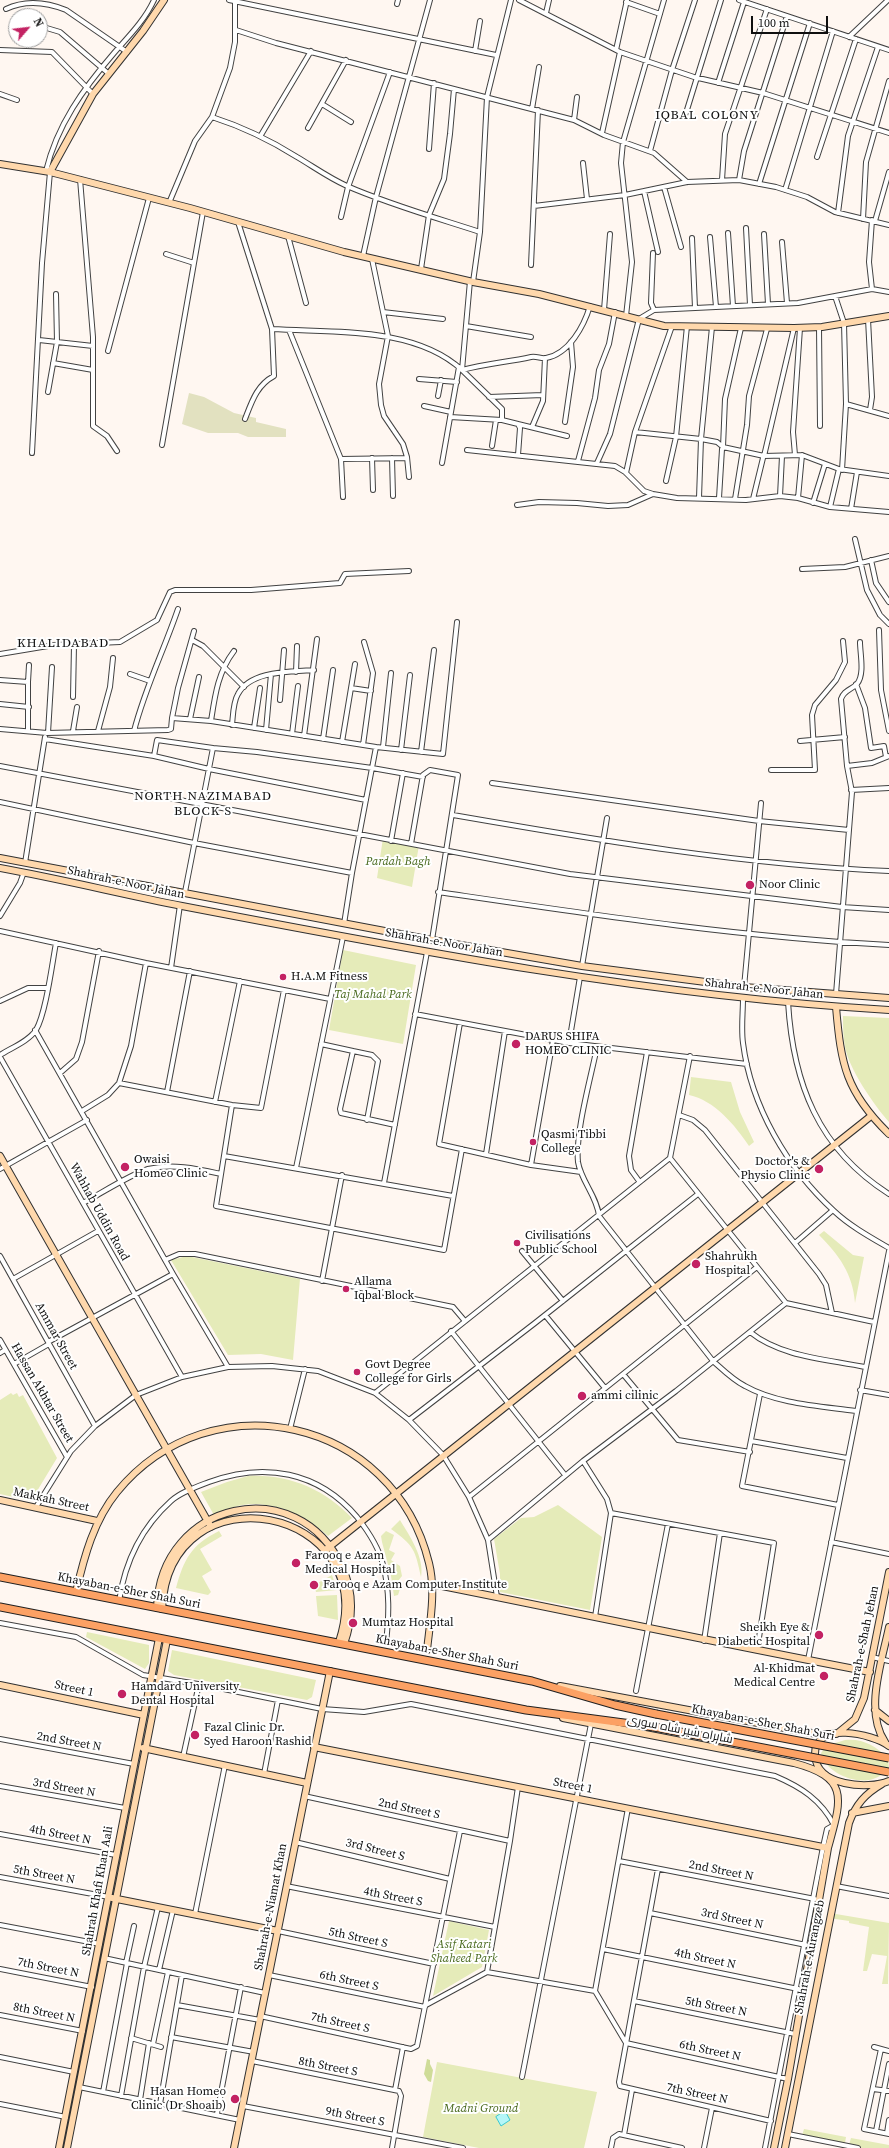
<!DOCTYPE html>
<html>
<head>
<meta charset="utf-8">
<style>
	body { margin:0 }
	#map { position:relative; width:889px; height:2148px; overflow:hidden; background:#fff7f1; font-family:"Source Serif 4",serif }
	canvas { display:block }
	.north { position:absolute; left:8px; top:8px; width:40px; height:40px; box-sizing:border-box; background:#fff; border:1px solid #9f9f9f; border-radius:50%; rotate:62deg; font-size:11px; font-weight:700; line-height:16px; text-align:center; color:#0f0f0f }
	.north::after { content:''; display:block; margin:auto; width:14px; height:18px; background:#c32263; clip-path:polygon(50% 0,100% 100%,50% 72%,0 100%) }
	.scale { position:absolute; left:751px; top:16px; width:77px; height:18px; box-sizing:border-box; border:2px solid #0f0f0f; border-top:0; padding-left:5px; font-size:12px; line-height:14px; white-space:nowrap; color:#0f0f0f; -webkit-text-stroke:3px #fff; paint-order:stroke }
</style>
</head>
<body>
<div id="map">
<canvas width="889" height="2148"></canvas>
<div class="north">N</div>
<div class="scale">100 m</div>
</div>
<script>
const context = document.querySelector('canvas').getContext('2d');
context.lineJoin = 'round';
function fill(path, color) {
  context.fillStyle = color;
  context.fill(path, 'evenodd');
}
function trace(path, color, width, dash) {
  context.strokeStyle = color;
  context.lineWidth = width;
  context.lineCap = dash ? 'butt' : 'round';
  context.setLineDash(dash || []);
  context.stroke(path);
}
function drawText(font, color, halo, rows, align = 'center') {
  context.font = font + ' "Source Serif 4",Cairo,serif';
  context.lineWidth = 4;
  context.setLineDash([]);
  context.textBaseline = 'middle';
  context.strokeStyle = halo;
  context.fillStyle = color;
  for (const [text, x, y, turn = 0] of rows) {
    context.save();
    context.translate(x, y);
    context.rotate((+turn || 0) * Math.PI / 180);
    context.textAlign = isNaN(turn) ? turn : align;
    if (halo) context.strokeText(text, 0, 0);
    context.fillText(text, 0, 0);
    context.restore();
  }
}
fill(new Path2D(`
	M383,838L419,845L412,887L377,878Z
	M343,950L416,965L403,1044L329,1030Z
	M843,1016L889,1018V1122C874,1105 849,1069 845,1047C843,1037 843,1026 843,1016Z
	M691,1077L731,1082L740,1112L754,1142L749,1146C735,1125 714,1100 689,1095Z
	M824,1231L853,1255L864,1257L855,1303C853,1274 839,1255 819,1235Z
	M187,1256L300,1279L293,1360L261,1354L228,1355L171,1260Z
	M11,1393L13,1395L17,1393L19,1397L23,1395L57,1458L31,1501L0,1494V1400Z
	M248,1476C289,1474 324,1489 352,1518L328,1536C304,1514 267,1497 234,1507C227,1509 220,1513 214,1515L201,1492L227,1482Z
	M558,1505L602,1537L590,1610L500,1592V1574L494,1539L521,1518L534,1517Z
	M400,1520C409,1535 425,1558 421,1577C415,1549 414,1546 391,1529Z
	M219,1531L222,1536L200,1549L212,1570L202,1576L211,1592L208,1595L176,1588C184,1559 191,1545 219,1531Z
	M386,1531L394,1535L389,1550L395,1553L391,1560L400,1566L402,1576L398,1581L402,1583L398,1595L394,1596L391,1576L382,1542L381,1536Z
	M332,1575L337,1590L316,1592L314,1585Z
	M337,1595L338,1620L318,1616L316,1596Z
	M87,1632L149,1645V1663L145,1669L86,1637Z
	M172,1650L316,1680L312,1697L307,1700L174,1675L168,1671Z
	M845,1740C862,1738 876,1746 888,1758L889,1768C885,1773 879,1777 873,1779C855,1785 825,1772 821,1753L826,1746Z
	M830,1913L889,1923L888,1984H882L887,1956L872,1954L867,1971H863L869,1927L849,1923V1921L829,1918Z
	M449,1921L489,1930L482,1967L433,1996Z
	M437,2062L597,2092L584,2148H479L423,2137Z
	M804,2129L846,2137L845,2143L802,2136Z
	M851,2138L889,2145V2148H848Z`), '#e5ebb9');
fill(new Path2D(`
	M427,2059L430,2060V2064L433,2070L431,2082L428,2081L424,2074Z`), '#cfdc98');
fill(new Path2D(`
	M189,393L204,397L234,413L256,418V422L286,429V437H248L238,433H208L182,424Z`), '#e2e1c0');
const water = new Path2D(`
	M505,2111L510,2120L501,2126L496,2117Z`);
fill(water, '#b4f6f8');
trace(water, '#39cad1', 1);
const street = new Path2D(`
	M229,0L496,55
	M519,0L620,52L694,77L763,93L889,133
	M739,0L889,50
	M626,2L660,14
	M397,4L398,0
	M6,9C25,0 46,2 66,10L127,52
	M546,13L549,0
	M40,26L60,32L109,74
	M236,30L276,43L574,120L604,135L654,153L687,182
	M849,37L888,0
	M0,50L52,52L93,94
	M616,50L627,0
	M475,51L480,21
	M718,83L744,2
	M0,94L17,100
	M322,104L351,122
	M532,109L539,67
	M686,113L721,0
	M212,117C243,127 270,140 297,157C314,167 329,178 347,186C388,204 437,218 480,232
	M574,120L577,97
	M308,128L346,60
	M602,133L620,52
	M261,135L311,51
	M429,149L434,83
	M650,151L672,70L695,0
	M817,157L856,39
	M583,163L587,199
	M46,171C57,125 83,89 114,53C128,37 145,20 154,0
	M80,179L93,337V426L107,436L117,451
	M722,180L725,134L767,9
	M739,180L744,151L787,16
	M759,184L810,23
	M664,187L681,247
	M785,190L833,31
	M644,191L658,252
	M169,203L195,141L212,117L230,68L235,42V0
	M534,206L625,195L687,182L739,180L776,187L807,197L835,212L889,225
	M838,213L848,136L878,47
	M341,217L348,187L390,72
	M863,219L866,162L889,81
	M872,220L869,262L872,289
	M875,221L889,172
	M238,222L272,329L274,376C257,385 252,401 245,419
	M746,228L750,305
	M728,233L733,306
	M764,234L768,304
	M288,236L306,303
	M710,237L716,307
	M692,238L695,308
	M782,242L787,303
	M653,253L651,303L654,310
	M166,254L194,263
	M363,256L376,197L430,0
	M372,259L388,336L379,384L381,405L384,416L403,444L407,457L409,477
	M531,265L538,110
	M421,269L429,215L444,179L450,134L454,89
	M470,281L462,370L502,409V420L518,424L520,428L518,455
	M473,282L480,232L487,97L511,0
	M835,296L844,323L846,404L842,470
	M604,310L610,234
	M383,312L443,319
	M626,316L632,262L621,163L623,142L664,0
	M868,319L872,397L870,410
	M466,326L531,337
	M819,327L820,426
	M272,329C333,333 414,326 462,370C485,364 508,362 531,357C537,356 541,359 546,358C569,354 584,326 590,306
	M289,330L341,459L343,497
	M39,340L93,346
	M108,351L149,198
	M53,363L93,370
	M419,379L457,382
	M48,392L57,342L56,294
	M438,396L441,380
	M489,397L543,395
	M846,404L889,416
	M424,406L451,412
	M450,417L502,420
	M565,422L573,367L571,342
	M518,424L567,436
	M532,427L543,401L545,358
	M635,432L701,439L717,442L723,447L764,456L802,455L839,469L889,476
	M162,445L203,212
	M492,446L496,420
	M723,447L725,399L741,328
	M467,450L615,466L625,472L644,491L653,494L677,498L746,500L780,496L798,498L830,507L889,512
	M32,453L42,263L50,172
	M795,455L793,432L800,328
	M764,456L794,328
	M372,458L373,490
	M392,458L393,496
	M341,459L407,458
	M578,461L595,398L599,370L609,344L615,312
	M442,463L459,367
	M597,463L610,434L639,319L654,310L798,303L872,289L889,292
	M626,473L635,432L672,326
	M666,481L676,437L687,326
	M780,496L782,456
	M699,498L701,439L712,327
	M719,498L722,449
	M798,498L802,455
	M735,499L747,425L749,396L767,329
	M753,499L763,458
	M813,503L825,464
	M517,505L539,502L577,503L608,506L628,505L653,494
	M830,507L839,469
	M851,509L857,472
	M855,539L867,590L880,615L889,624
	M871,560L876,583L889,602
	M802,569L845,567L889,556
	M879,630L881,690L889,731
	M192,640L203,646L244,687
	M0,654L54,645L120,642L157,620L170,592L175,590H251L340,583L345,574L409,571
	M296,672L297,646
	M130,674L150,681
	M0,680L28,682V731
	M28,682L29,665
	M856,684L865,708L871,748L884,746L886,757
	M351,688L371,691
	M73,697L74,645
	M280,700L284,650
	M0,704L29,707
	M172,718L178,688L194,631
	M190,719L199,677
	M211,721C215,695 218,672 234,651
	M232,725C233,716 233,702 238,694C251,670 291,672 314,670
	M254,728L260,688
	M0,729L47,733L168,730L171,729L172,718L211,721L376,747L372,768
	M266,730L271,674
	M73,731L77,707
	M98,731L110,687L113,658
	M134,731C145,688 164,650 178,609
	M48,733L52,667
	M292,734L298,686
	M304,736L317,639
	M45,739L154,756L209,769L366,800
	M323,739L333,670
	M800,741L845,737
	M342,742L355,664
	M363,745L373,673L364,642
	M376,747L443,754L457,622
	M383,747L391,673
	M401,750L410,675
	M421,752L434,650
	M154,756L157,740L213,748
	M0,766L570,874L842,907L889,910
	M847,766L872,763L889,756
	M372,768L423,777
	M771,770H815L812,715L815,705L836,680L845,662L843,641
	M492,783L759,821L849,830
	M851,790L889,788
	M0,802L194,843L352,873
	M453,815C597,840 743,865 889,871
	M391,841L403,773
	M411,844L423,775L430,770L458,775L432,940
	M25,863L45,737
	M185,892L213,748L257,752L372,768L352,873L344,924
	M438,892C588,914 738,937 889,945
	M0,916L20,883L24,872
	M0,931L146,963L330,999
	M582,966L607,818
	M171,968L180,905
	M744,987L761,803
	M836,994L852,792L847,766L841,699C844,690 851,690 857,684C865,674 860,654 860,642
	M743,998C743,1013 741,1029 743,1043C751,1106 787,1168 834,1211C850,1226 870,1237 889,1248
	M0,1001L28,988H47
	M788,1002C793,1083 818,1149 889,1194
	M415,1014L569,1043L747,1064
	M460,1023L439,1144L531,1165L581,1172
	M35,1030L173,1274L228,1367
	M569,1043L580,977
	M321,1044L353,1051L340,1109L341,1113L395,1125
	M597,1047C591,1077 575,1133 578,1162C581,1181 597,1196 599,1216L713,1361C723,1370 733,1380 745,1386C777,1404 820,1406 856,1411
	M353,1051L372,1055L378,1061L367,1120
	M0,1055C11,1048 29,1041 36,1030C46,1013 52,964 56,943
	M690,1056L670,1158L786,1303L874,1322
	M0,1057L182,1377
	M60,1073L76,1059L82,1042L99,951
	M119,1083L232,1105L261,1108L284,990
	M167,1092L190,971
	M215,1102L240,981
	M232,1105L216,1206L444,1250L462,1149
	M82,1111L108,1095L119,1083L131,1046L146,963
	M679,1115L693,1120L705,1130L819,1274L826,1285L832,1313
	M486,1154L505,1031
	M224,1156L453,1196
	M531,1165L553,1040
	M296,1168L343,937
	M0,1169L87,1120
	M639,1181L631,1170L629,1156L647,1052
	M384,1183L427,952
	M83,1203C100,1194 131,1174 148,1169C172,1163 198,1169 221,1174
	M795,1243L833,1210
	M522,1251L563,1301
	M0,1256L95,1426
	M165,1260L179,1254H195L453,1307L464,1320
	M13,1279L98,1231
	M322,1281L342,1175
	M545,1315L605,1388
	M451,1331L565,1475
	M750,1332C781,1357 826,1359 865,1367
	M0,1340L67,1457
	M48,1342L173,1274
	M0,1353L5,1350
	M14,1364L49,1344
	M623,1374L678,1440L750,1452
	M860,1390L889,1395
	M375,1393L670,1158
	M760,1394L742,1486L838,1505
	M409,1420L535,1323L698,1194
	M290,1429L305,1369
	M751,1441L847,1458
	M583,1461L607,1499L611,1513L595,1617
	M469,1497L757,1267
	M36,1507L71,1451L95,1426L136,1395L182,1377L228,1367L272,1366L318,1371L375,1393L409,1420L443,1455L469,1497L488,1540L497,1597
	M611,1513L774,1543L757,1650
	M488,1540L583,1461L676,1391L786,1303
	M831,1542L889,1554
	M119,1601C125,1562 142,1527 171,1501C181,1492 196,1487 209,1482C264,1462 318,1471 357,1517C368,1531 379,1547 383,1565C390,1591 389,1616 386,1643
	M0,1623L76,1637L143,1675L204,1685L322,1709L364,1712L411,1704L775,1776C801,1787 821,1800 834,1825L827,1829L823,1847L765,2148
	M704,1641L720,1533
	M872,1657L889,1661
	M808,1660L889,1251
	M636,1691L668,1524
	M0,1739L134,1764
	M183,1757L199,1684
	M264,1774L278,1700
	M0,1786L125,1808
	M304,1796L510,1841
	M0,1834L116,1855
	M295,1842L450,1879
	M619,1861L815,1899
	M658,1869L619,2082L620,2086L771,2121
	M0,1877L109,1897
	M286,1886L495,1927
	M836,1886L889,1896
	M650,1913L806,1945
	M195,1914L225,1765
	M0,1925L100,1944
	M278,1931L434,1964
	M603,1949L803,1990
	M104,1958L265,1993
	M126,1963L134,1926
	M0,1969L92,1987
	M159,1970L173,1910
	M487,1972L510,1841L518,1787
	M269,1975L425,2007
	M595,1991L628,1808
	M634,2001L795,2034
	M177,2005L260,2020
	M426,2005L487,1972L595,1991L626,2043L788,2079
	M0,2015L83,2031
	M260,2016L411,2049L417,2046L460,1831
	M171,2037L254,2052
	M131,2038L161,2047
	M153,2044L168,1972
	M874,2047L889,2051
	M881,2049L864,2129L889,2134
	M0,2057L74,2072
	M252,2061L399,2091L401,2096L392,2148
	M522,2077L591,1724
	M79,2087L240,2120
	M873,2089L889,2091
	M395,2090L403,2047
	M103,2092L127,1963
	M121,2096L144,1967L158,1907
	M140,2100L149,2043
	M0,2104L66,2117
	M160,2104L182,1975
	M243,2106L463,2148
	M217,2114L241,1987
	M876,2131L889,2064
	M887,2133L889,2120
	M788,2134L858,2148
	M624,2135L632,2090
	M611,2148L613,2138L619,2134L682,2148
	M704,2148L712,2108`);
const secondary = new Path2D(`
	M0,164L50,172L190,208L344,252L473,282L539,294L664,326L794,328L822,327L889,316
	M50,172L93,94L143,31L164,0
	M0,858L432,940L582,966L744,987L889,998
	M0,868C61,879 121,894 182,906C416,951 651,996 889,1010
	M836,1007C841,1065 846,1092 889,1134
	M0,1156L211,1527
	M0,1500L97,1521
	M324,1551L871,1116
	M432,1584C578,1613 723,1644 870,1672
	M76,1592C84,1557 94,1520 117,1492C211,1377 394,1418 429,1563C436,1591 430,1622 427,1650
	M157,1608C160,1501 298,1470 342,1567C354,1592 353,1619 344,1644
	M162,1609C169,1464 384,1506 339,1642
	M0,1685L144,1715
	M560,1686L817,1734H836
	M875,1710L889,1721
	M563,1718L794,1763C851,1778 841,1800 828,1848L788,2079L774,2148
	M839,1732L855,1719L864,1698L889,1572
	M885,1742C864,1711 882,1661 889,1627
	M889,1746C873,1734 814,1720 815,1755C816,1786 868,1790 889,1781
	M314,1747L828,1848
	M143,1748L307,1783
	M852,1813L889,1806
	M112,1898L278,1931
	M59,2148L159,1638
	M67,2148L167,1640
	M234,2148L330,1671
	M785,2148L849,1823C856,1804 865,1794 882,1784`);
const primary = new Path2D(`
	M0,1577L532,1681L615,1705L656,1714
	M0,1607L526,1710L654,1727`);
trace(street, '#424242', 6);
trace(secondary, '#313131', 8);
trace(primary, '#202020', 9);
trace(street, '#fff', 4);
trace(secondary, '#ffd8ac', 6);
trace(primary, '#fca164', 7);
const primaryBridge = new Path2D(`
	M656,1714L889,1758
	M654,1727L889,1772`);
trace(primaryBridge, '#202020', 9, []);
trace(primaryBridge, '#fca164', 7);
for (const [x, y, r, color] of [
	[750,885,5,"#c32263"],
	[283,977,4,"#c32263"],
	[516,1044,5,"#c32263"],
	[533,1142,4,"#c32263"],
	[125,1167,5,"#c32263"],
	[819,1169,5,"#c32263"],
	[517,1243,4,"#c32263"],
	[696,1264,5,"#c32263"],
	[346,1289,4,"#c32263"],
	[357,1372,4,"#c32263"],
	[582,1396,5,"#c32263"],
	[296,1563,5,"#c32263"],
	[314,1585,5,"#c32263"],
	[353,1623,5,"#c32263"],
	[819,1635,5,"#c32263"],
	[824,1676,5,"#c32263"],
	[122,1694,5,"#c32263"],
	[195,1735,5,"#c32263"],
	[235,2099,5,"#c32263"]
]) {
  const dot = new Path2D();
  dot.arc(x, y, r, 0, 2 * Math.PI);
  context.fillStyle = color;
  context.fill(dot);
  trace(dot, '#fff', 1.5);
}
drawText('italic 12px', '#48691d', '#fff', [
	["Pardah Bagh",398,862],
	["Taj Mahal Park",373,995],
	["Asif Katari",464,1945],
	["Shaheed Park",464,1959],
	["Madni Ground",481,2109]
]);
drawText('12px', '#0f0f0f', '#fff', [
	["Shahrah-e-Noor Jahan",126,883,12],
	["Shahrah-e-Noor Jahan",444,943,10],
	["Shahrah-e-Noor Jahan",764,989,6],
	["Wahhab Uddin Road",99,1212,61],
	["Ammar Street",56,1336,61],
	["Hassan Akhtar Street",42,1393,60],
	["Makkah Street",51,1500,12],
	["Khayaban-e-Sher Shah Suri",129,1591,11],
	["Shahrah-e-Shah Jehan",863,1644,-78],
	["Khayaban-e-Sher Shah Suri",447,1653,11],
	["Street 1",74,1689,12],
	["Khayaban-e-Sher Shah Suri",763,1723,11],
	["شاہراہِ شیر شاہ سوری",680,1730,11],
	["2nd Street N",69,1742,10],
	["Street 1",573,1786,11],
	["3rd Street N",64,1788,10],
	["2nd Street S",409,1809,12],
	["4th Street N",60,1835,11],
	["3rd Street S",375,1850,14],
	["2nd Street N",721,1871,11],
	["5th Street N",44,1875,10],
	["Shahrah Khafi Khan Aali",98,1891,-80],
	["4th Street S",393,1897,11],
	["Shahrah-e-Niamat Khan",271,1907,-79],
	["3rd Street N",732,1919,12],
	["5th Street S",358,1938,12],
	["Shahrah-e-Aurangzeb",810,1957,-79],
	["4th Street N",705,1959,12],
	["7th Street N",48,1968,11],
	["6th Street S",349,1981,12],
	["5th Street N",716,2007,11],
	["8th Street N",44,2013,11],
	["7th Street S",340,2023,12],
	["6th Street N",710,2051,12],
	["8th Street S",328,2067,11],
	["7th Street N",697,2094,12],
	["9th Street S",355,2117,11]
]);
drawText('12px', '#0f0f0f', '#fff', [
	["Noor Clinic",759,885],
	["H.A.M Fitness",291,977],
	["DARUS SHIFA",525,1037],
	["HOMEO CLINIC",525,1051],
	["Qasmi Tibbi",541,1135],
	["College",541,1149],
	["Owaisi",134,1160],
	["Homeo Clinic",134,1174],
	["Doctor's &",810,1162,"right"],
	["Physio Clinic",810,1176,"right"],
	["Civilisations",525,1236],
	["Public School",525,1250],
	["Shahrukh",705,1257],
	["Hospital",705,1271],
	["Allama",354,1282],
	["Iqbal Block",354,1296],
	["Govt Degree",365,1365],
	["College for Girls",365,1379],
	["ammi cilinic",591,1396],
	["Farooq e Azam",305,1556],
	["Medical Hospital",305,1570],
	["Farooq e Azam Computer Institute",323,1585],
	["Mumtaz Hospital",362,1623],
	["Sheikh Eye &",810,1628,"right"],
	["Diabetic Hospital",810,1642,"right"],
	["Al-Khidmat",815,1669,"right"],
	["Medical Centre",815,1683,"right"],
	["Hamdard University",131,1687],
	["Dental Hospital",131,1701],
	["Fazal Clinic Dr.",204,1728],
	["Syed Haroon Rashid",204,1742],
	["Hasan Homeo",226,2092,"right"],
	["Clinic (Dr Shoaib)",226,2106,"right"]
], 'left');
context.letterSpacing = '1px';
drawText('13px', '#0f0f0f', '#fff', [
	["IQBAL COLONY",707,116],
	["KHALIDABAD",63,644],
	["NORTH NAZIMABAD",203,797],
	["BLOCK S",203,812]
]);
context.letterSpacing = '0px';
</script>
</body>
</html>
